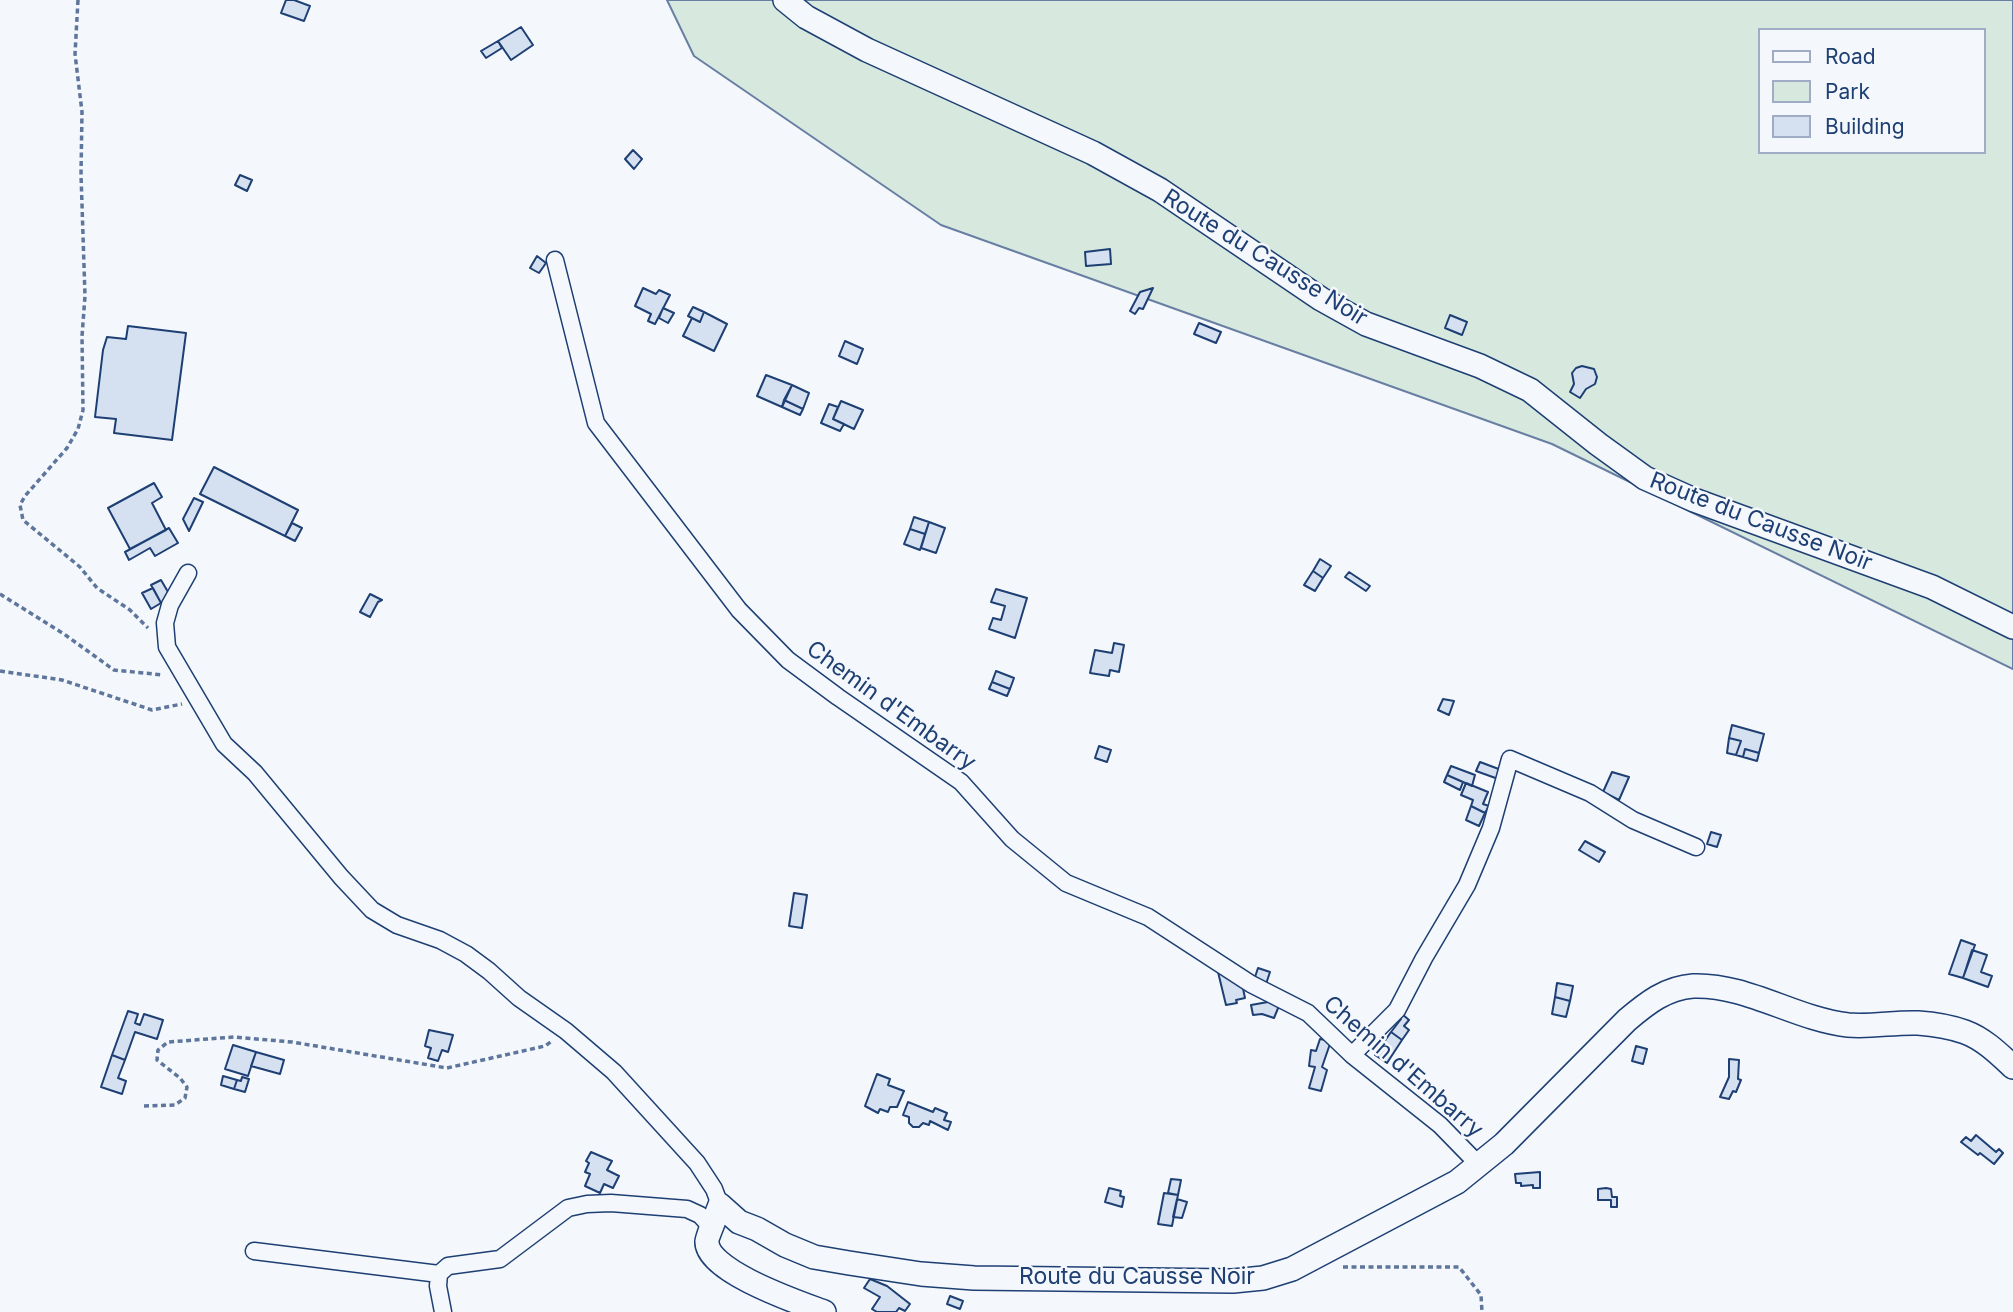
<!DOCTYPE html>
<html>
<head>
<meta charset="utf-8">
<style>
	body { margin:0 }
	#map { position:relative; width:2013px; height:1312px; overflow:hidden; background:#f4f7fb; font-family:Inter,sans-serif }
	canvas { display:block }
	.legend { position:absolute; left:1758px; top:28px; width:228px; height:126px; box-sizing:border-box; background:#f4f7fb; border:2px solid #9eadc5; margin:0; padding:9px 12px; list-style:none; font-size:21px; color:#1d3f73 }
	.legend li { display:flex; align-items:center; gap:14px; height:35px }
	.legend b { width:35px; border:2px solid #9eadc5 }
</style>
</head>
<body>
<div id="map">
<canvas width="2013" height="1312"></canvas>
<ul class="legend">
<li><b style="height:9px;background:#f4f7fb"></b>Road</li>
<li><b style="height:19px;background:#d7e8df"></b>Park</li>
<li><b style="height:19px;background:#d5e0f0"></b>Building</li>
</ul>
</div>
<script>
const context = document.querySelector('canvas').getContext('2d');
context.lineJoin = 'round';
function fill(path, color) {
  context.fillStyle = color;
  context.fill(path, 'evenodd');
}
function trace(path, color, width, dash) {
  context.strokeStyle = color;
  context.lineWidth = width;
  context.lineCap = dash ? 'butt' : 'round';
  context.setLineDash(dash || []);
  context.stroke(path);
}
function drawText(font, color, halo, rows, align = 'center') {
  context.font = font + ' Inter,sans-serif';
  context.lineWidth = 5;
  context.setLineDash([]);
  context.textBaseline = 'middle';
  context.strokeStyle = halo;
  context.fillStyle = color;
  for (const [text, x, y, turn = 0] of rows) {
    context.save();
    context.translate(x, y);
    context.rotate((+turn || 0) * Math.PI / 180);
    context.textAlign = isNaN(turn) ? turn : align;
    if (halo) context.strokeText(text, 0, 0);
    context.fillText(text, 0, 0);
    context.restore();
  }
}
const green = new Path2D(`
	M667,0H2013V669L1552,444L941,225L694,56ZM1759,30H1983V152H1759Z`);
fill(green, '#d7e8df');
trace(green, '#687fa3', 2);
const building = new Path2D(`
	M286,0H294L310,6L304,21L281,13Z
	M521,27L533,45L511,60L498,41Z
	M498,41L502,48L486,58L481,51Z
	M633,150L642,159L634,169L625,159Z
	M240,175L252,180L247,191L235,185Z
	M1110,249L1111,264L1086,266L1085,252Z
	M537,256L546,263L539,273L530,268Z
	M643,288L656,294L659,290L670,295L655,324L648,321L651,314L635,306Z
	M1153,288L1143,309L1139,308L1135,314L1130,311L1140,292Z
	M693,307L704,312L700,322L688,316Z
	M663,308L674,313L668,323L659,318Z
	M704,312L727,324L714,351L683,336L692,318L700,322Z
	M1450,315L1467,322L1462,335L1445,328Z
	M1199,323L1221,332L1216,343L1194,334Z
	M128,326L186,333L172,440L114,433L116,419L95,417L103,350L107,337L126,339Z
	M845,341L863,349L857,364L839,356Z
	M1582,366L1594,369L1597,377L1595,384L1586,389L1580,398L1570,392L1574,384L1572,373L1576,368Z
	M766,375L792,385L782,407L757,396Z
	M792,385L809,393L803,409L784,400Z
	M784,400L803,409L800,415L782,407Z
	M841,401L863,410L854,429L833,419Z
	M829,404L838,407L833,419L844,424L840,431L821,423Z
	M214,467L298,510L285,536L200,494Z
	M154,483L162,497L152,503L166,530L130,549L108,508Z
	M194,498L203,502L189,531L183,519Z
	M914,517L929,522L925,534L910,529Z
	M929,522L945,528L936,553L921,548Z
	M292,523L302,528L295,541L285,536Z
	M169,528L178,543L155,556L150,548L129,560L125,552Z
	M910,529L925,534L920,550L904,544Z
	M1320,559L1331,566L1323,578L1313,571Z
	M1313,571L1323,578L1315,591L1304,585Z
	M1349,572L1370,586L1366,591L1345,577Z
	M161,580L171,597L161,603L151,585Z
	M153,588L161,603L151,609L142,593Z
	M996,589L1027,598L1015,638L989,629L993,618L1001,620L1005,606L991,602Z
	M370,594L382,600L378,602L370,617L360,612Z
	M1114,643L1124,645L1119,672L1110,670L1109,676L1090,673L1095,650L1112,653Z
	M996,671L1014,678L1010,689L992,682Z
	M992,682L1010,689L1007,696L989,689Z
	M1443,699L1454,701L1449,715L1438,710Z
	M1732,725L1764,734L1759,753L1745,749L1743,757L1736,755L1741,741L1729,738Z
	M1729,738L1741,741L1736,755L1727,753Z
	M1099,746L1111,750L1107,762L1095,758Z
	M1745,749L1759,753L1757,761L1743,757Z
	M1480,762L1504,771L1501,780L1476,771Z
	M1451,766L1475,775L1472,786L1447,775Z
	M1612,772L1629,777L1619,800L1603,792Z
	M1447,775L1463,782L1460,790L1444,782Z
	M1466,783L1488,792L1483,804L1489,806L1485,813L1471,806L1473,800L1461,795Z
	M1471,806L1485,813L1479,826L1466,820Z
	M1711,832L1721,835L1717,847L1707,844Z
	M1585,841L1605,852L1599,862L1579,850Z
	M794,893L807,895L802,928L789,926Z
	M1961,940L1975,945L1963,978L1949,974Z
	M1972,950L1987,955L1981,972L1992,976L1988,987L1963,978Z
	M1258,968L1270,972L1266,984L1254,980Z
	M1218,972L1241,979L1245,998L1236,1000L1237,1003L1226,1005Z
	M1557,983L1573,986L1570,1001L1555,997Z
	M1555,997L1570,1001L1566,1017L1552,1014Z
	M1269,998L1281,1001L1274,1018L1262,1014L1253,1015L1251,1005L1268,1002Z
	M128,1011L138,1014L135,1023L140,1025L144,1014L163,1020L157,1039L135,1032L125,1060L112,1055Z
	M1402,1014L1409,1020L1404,1026L1409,1030L1402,1040L1391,1032L1401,1019L1398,1017Z
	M429,1030L453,1035L448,1052L442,1050L438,1061L428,1058L431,1048L425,1046Z
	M1391,1032L1402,1040L1387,1063L1375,1055Z
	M1320,1039L1331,1041L1322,1067L1327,1070L1321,1091L1309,1088L1315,1067L1309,1066L1311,1050L1316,1051Z
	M233,1045L256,1052L248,1076L225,1069Z
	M1636,1046L1647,1049L1643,1064L1632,1061Z
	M256,1052L284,1060L280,1074L251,1066Z
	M112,1055L125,1060L118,1078L126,1081L122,1094L101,1087Z
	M1729,1059L1739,1060L1738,1079L1741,1080L1736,1092L1733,1091L1729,1099L1720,1097L1729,1077Z
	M877,1074L890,1079L888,1085L904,1091L897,1107H890L888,1112L880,1109L878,1113L865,1106Z
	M223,1076L237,1080L234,1089L221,1085Z
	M242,1077L249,1079L245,1092L234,1089L237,1080L241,1081Z
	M908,1102L933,1112L935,1108L947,1113L944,1120L951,1122L948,1130L930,1121L929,1125L923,1123L919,1127H913L909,1123V1117L903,1115Z
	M1976,1135L1996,1152L1999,1149L2003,1153L1994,1164L1980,1153L1978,1155L1961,1142L1966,1137L1971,1141Z
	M591,1152L612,1161L607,1170L619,1176L613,1188L604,1184L600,1193L585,1186L590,1174L585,1172L589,1163L586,1161Z
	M1540,1172V1188H1533V1185L1521,1186V1183H1516L1515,1174Z
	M1171,1179L1181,1180L1178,1195L1168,1193Z
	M1109,1188L1121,1191L1120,1196L1124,1197L1122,1207L1105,1202Z
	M1606,1188L1611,1189L1612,1197H1617V1207H1611V1200H1598V1189Z
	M1164,1193L1178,1195L1172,1226L1158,1224Z
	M1177,1199L1187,1202L1182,1218L1173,1217Z
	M870,1279L887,1286L910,1304L905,1311L899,1308L896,1312H877L872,1309L880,1297L864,1288Z
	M950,1296L963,1301L960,1309L947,1304Z`);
fill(building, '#d5e0f0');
trace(building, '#1d3f73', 2);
const street = new Path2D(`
	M555,260L596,423L739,610L788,660L838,697L961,782L1012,839L1066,883L1148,917L1251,984L1308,1013L1352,1055L1440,1125L1479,1165
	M188,573L170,605L165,623L167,647L224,744L255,773L341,877L372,910L397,925L440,940L466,954L489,971L519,998L566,1031L614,1072L697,1163L714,1189L720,1205
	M1352,1055L1397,1010L1424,958L1467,885L1491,828L1510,759L1590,793L1633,820L1696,847
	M254,1251L439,1274
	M443,1312L438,1286L439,1274L448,1266L500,1259L568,1208L587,1204L611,1203L687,1209L700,1215L712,1228`);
const secondary = new Path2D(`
	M785,0L806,17L867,50L1093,153L1160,190L1321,299L1366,324L1480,366L1530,390L1598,444L1645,478L1694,500L1932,587L2013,627
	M824,1312C800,1303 705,1271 707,1241C707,1237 718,1211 720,1205L739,1222L757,1229L785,1245L814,1257L849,1263L921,1274L974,1278L1233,1281L1263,1278L1292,1269L1457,1182L1504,1144L1627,1020C1647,1003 1666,988 1693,986C1747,984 1795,1019 1848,1025C1872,1027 1895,1022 1918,1023C1933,1024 1951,1027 1965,1032C1984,1039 1999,1054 2013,1067`);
trace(street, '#1d3f73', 19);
trace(secondary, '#1d3f73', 26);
trace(new Path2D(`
	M78,0L75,54L82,112L81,174L85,296L82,336L83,410L78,429L67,448L25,496L20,505L23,520L80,567L97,588L130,610L148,628
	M0,594L64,634L114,670L163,675
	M0,671L62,680L152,710L182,704
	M144,1106L175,1105L185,1098L187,1087L180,1078L157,1060L158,1050L168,1042L234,1037L292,1042L447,1068L545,1046L552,1041
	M1343,1267H1459L1481,1295L1482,1312`), '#5e769c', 3.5, [5, 3.5]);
trace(street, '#f4f7fb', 16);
trace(secondary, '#f4f7fb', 23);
drawText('23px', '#1d3f73', '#f4f7fb', [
	["Route du Causse Noir",1265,258,32],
	["Route du Causse Noir",1761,522,21],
	["Chemin d'Embarry",891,706,36],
	["Chemin d'Embarry",1403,1067,41],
	["Route du Causse Noir",1137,1277]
]);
</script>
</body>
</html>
